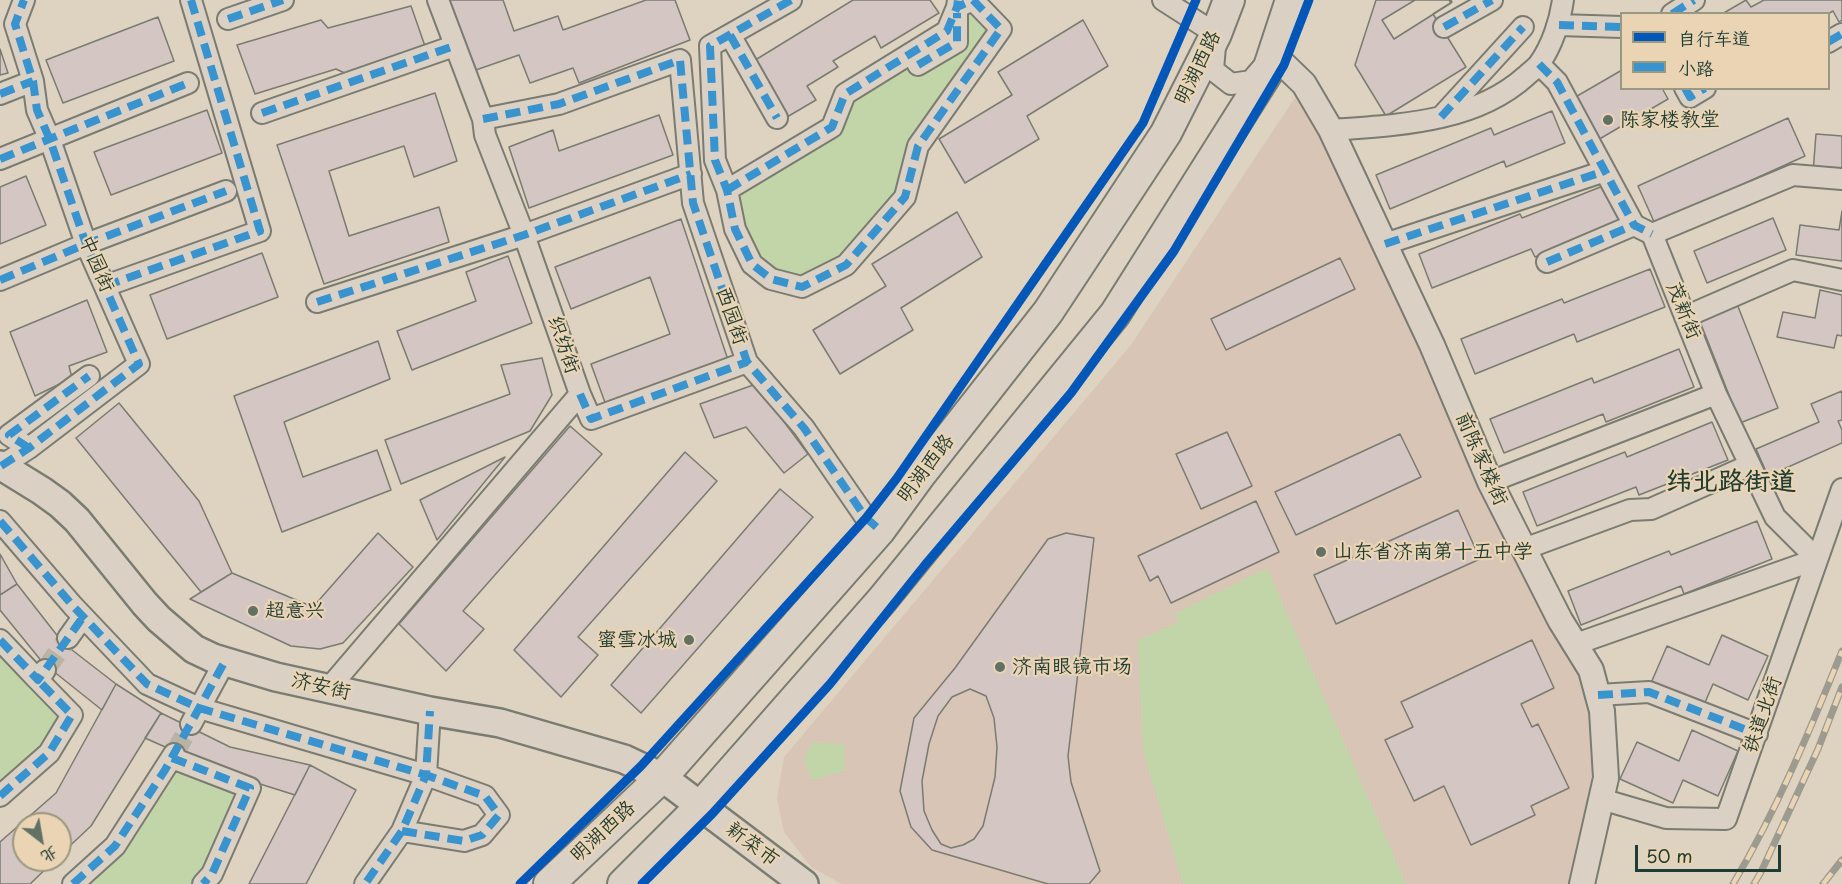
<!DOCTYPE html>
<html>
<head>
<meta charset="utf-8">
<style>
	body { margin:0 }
	#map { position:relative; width:1842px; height:884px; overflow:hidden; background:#ded2c0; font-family:"Playpen Sans","LXGW WenKai TC",sans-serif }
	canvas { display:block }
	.legend { position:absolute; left:1620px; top:12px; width:210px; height:78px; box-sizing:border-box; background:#ebd4b3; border:2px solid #999880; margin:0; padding:8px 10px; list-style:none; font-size:18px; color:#1f3d34 }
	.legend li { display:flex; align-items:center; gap:12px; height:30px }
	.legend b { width:30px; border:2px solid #999880 }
	.north { position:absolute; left:12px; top:812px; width:60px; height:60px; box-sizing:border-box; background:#ebd4b3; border:2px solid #999880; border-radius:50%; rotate:149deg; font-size:16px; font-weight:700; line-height:24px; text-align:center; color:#1f3d34 }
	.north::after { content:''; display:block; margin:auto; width:21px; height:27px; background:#627165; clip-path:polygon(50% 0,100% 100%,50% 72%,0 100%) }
	.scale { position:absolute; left:1635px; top:845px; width:146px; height:27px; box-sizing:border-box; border:3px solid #1f3d34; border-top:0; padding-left:8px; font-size:18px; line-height:21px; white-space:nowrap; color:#1f3d34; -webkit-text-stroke:4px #ebd4b3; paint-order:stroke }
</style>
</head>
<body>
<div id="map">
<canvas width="1842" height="884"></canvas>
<ul class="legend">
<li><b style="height:8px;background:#0057b8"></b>自行车道</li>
<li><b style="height:8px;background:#3993ce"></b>小路</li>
</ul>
<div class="north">北</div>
<div class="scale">50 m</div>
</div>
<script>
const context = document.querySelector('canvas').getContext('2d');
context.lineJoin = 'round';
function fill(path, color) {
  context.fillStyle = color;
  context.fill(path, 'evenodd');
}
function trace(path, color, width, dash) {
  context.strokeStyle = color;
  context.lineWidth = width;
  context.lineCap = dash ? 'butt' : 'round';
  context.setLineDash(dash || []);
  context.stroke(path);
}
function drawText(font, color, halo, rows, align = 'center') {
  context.font = font + ' "Playpen Sans","LXGW WenKai TC",sans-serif';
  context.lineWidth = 4.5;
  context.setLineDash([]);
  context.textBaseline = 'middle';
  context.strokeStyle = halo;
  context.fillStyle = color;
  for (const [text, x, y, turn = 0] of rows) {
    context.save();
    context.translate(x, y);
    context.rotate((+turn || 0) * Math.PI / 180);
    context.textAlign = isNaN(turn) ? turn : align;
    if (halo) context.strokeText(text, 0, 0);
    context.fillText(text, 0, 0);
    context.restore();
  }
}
fill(new Path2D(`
	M1304,84L1598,695L1583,878L1567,884H842L811,867L784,832L777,798L784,757L1131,345Z`), '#d9c5b5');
fill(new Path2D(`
	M973,0L1001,29L918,145L905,197L846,265L802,287L752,264L727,190L832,127L845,94Z
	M1267,568L1393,854L1406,884H1183L1143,751L1138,640L1179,622L1174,614Z
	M0,640L72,715L0,796Z
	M812,742L845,744V771L812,780L804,761Z
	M167,767L250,788L203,884H73Z`), '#c2d5a8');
const building = new Path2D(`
	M448,0H503L514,31L558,16L563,30L646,0H675L690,40L579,83L573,68L530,83L519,55L473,71Z
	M853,0H930L939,13L881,48L875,36L833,61L838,67L807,86L816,100L787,117L752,62Z
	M1376,0H1451L1452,2L1433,14L1466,67L1386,116L1355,65Z
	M1415,0H1449L1451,3L1394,39L1382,20Z
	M1746,0L1751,7L1764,0H1842V20L1839,22L1833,11L1828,14H1722Z
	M411,6L426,49L349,75L336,69L255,94L237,45L321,20L328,28Z
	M158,17L174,61L63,103L46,60Z
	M1083,20L1108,66L1027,116L1039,139L965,183L939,139L1012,95L998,72Z
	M0,49L8,73L0,75Z
	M1622,70V88H1662L1668,99L1596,141L1572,99Z
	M435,93L457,161L414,177L404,146L329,171L349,236L439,207L449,242L324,284L277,145Z
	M207,110L222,153L111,195L94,152Z
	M1552,111L1565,143L1506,167L1504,161L1390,209L1376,175L1491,128L1494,135Z
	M659,115L673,155L529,208L509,147L553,130L559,151Z
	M1788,118L1805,156L1655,224L1638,186Z
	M1816,134L1842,136V175L1813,173Z
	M26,176L46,225L0,244V187Z
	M1608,184L1623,222L1535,257L1531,249L1432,288L1419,254L1520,214L1522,218Z
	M1842,211V261L1796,255L1800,225L1839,230Z
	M957,212L982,257L901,308L913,330L840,374L813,330L886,286L872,264Z
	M1773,218L1786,250L1707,283L1694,251Z
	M681,219L728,360L607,408L591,364L670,334L650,277L571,309L555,267Z
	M262,253L278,297L167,339L150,295Z
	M508,256L532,323L412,370L397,331L476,301L466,272Z
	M1340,258L1355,289L1226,350L1211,319Z
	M1650,269L1665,307L1577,342L1574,334L1475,374L1461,339L1562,299L1564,303Z
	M1820,290L1842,295V336L1837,335L1834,348L1777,337L1783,312L1815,318Z
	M87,300L107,352L69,366L72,378L35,396L10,332Z
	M1737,304L1778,408L1740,423L1699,319Z
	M378,341L390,379L284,422L303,477L377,450L391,490L282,532L234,396Z
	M1679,349L1694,387L1606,422L1603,414L1504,453L1490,419L1592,378L1594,383Z
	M542,358L552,395L530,431L401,484L385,440L510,394L501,365Z
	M756,384L808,454L784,473L746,427L714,438L700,404Z
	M1842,391V420L1838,421L1842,430V443L1768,476L1756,449L1819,422L1811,404Z
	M119,403L199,501L232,573L201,592L76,438Z
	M1712,422L1728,460L1639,495L1636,487L1537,526L1523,492L1625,452L1627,457Z
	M570,426L602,454L463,611L484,629L446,671L399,624Z
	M1227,432L1252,486L1201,509L1176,454Z
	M1400,434L1421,477L1296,535L1275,492Z
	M685,452L717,481L578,637L598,655L561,697L514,650Z
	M505,457L437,540L420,500Z
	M780,489L813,517L641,713L611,685Z
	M1256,501L1279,552L1171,603L1158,576L1150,581L1138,556Z
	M1458,510L1480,559L1336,624L1314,575Z
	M1757,521L1772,559L1684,594L1681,586L1581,625L1568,591L1669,551L1671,555Z
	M378,533L413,567L343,643L320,649L291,646L190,599L232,573L313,607Z
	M1066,533L1094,538L1068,756L1071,782L1100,871L1089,884H1048L932,850L911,827L900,791L914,718L955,668L1048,539Z
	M0,554L17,584L0,595Z
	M17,584L63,643L116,684L102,710L43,663L0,610V595Z
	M1722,635L1768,656L1748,700L1713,684L1703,707L1651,683L1667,646L1709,665Z
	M1532,640L1554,688L1521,704L1532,727L1538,724L1569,788L1531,806L1535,815L1471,845L1444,786L1414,801L1385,740L1413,727L1401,702Z
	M116,684L161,713L91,826L60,855V824H24V860H55L30,884H0V842L56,793Z
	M970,689L986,696L994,718L997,747L995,777L983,826L974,839L963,845L951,848L941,844L932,830L924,811L922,781L929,744L938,716L952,697Z
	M161,713L230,747L310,765L295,795L219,771L145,738Z
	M1692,730L1738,751L1718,796L1683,780L1673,803L1620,779L1637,742L1679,761Z
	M310,765L356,790L306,884H249Z`);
fill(building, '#d4c6c2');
trace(building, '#7a7b71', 1.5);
trace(new Path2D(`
	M45,670L68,638
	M174,754L191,724`), '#b8b4a4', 20, [20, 10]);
const minor = new Path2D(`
	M791,0L710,46L715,160L727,190L735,229L752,264L771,279L802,287L846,265L905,197L918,146L1001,29L973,0L957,7L958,0
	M1163,0L1216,34L1213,70L1231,84L1251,81L1263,67
	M1672,14L1694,0
	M228,19L283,0
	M1559,25L1622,27
	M1444,27L1492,0
	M730,35L777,118
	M1828,42L1842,34
	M1539,64L1557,82L1634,225L1652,234
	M918,65L957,42V13
	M1685,88L1690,97L1705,88
	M0,94L33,81
	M262,113L454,46
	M1441,117L1523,27
	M483,119L559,104L680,60L693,203L747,362L804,428L866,518L880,530
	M1331,130C1397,125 1474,123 1526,76C1530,72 1536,68 1539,64C1552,46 1560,21 1563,0
	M0,159L188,83
	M727,190L832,127L845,94L947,31L957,7
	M1652,234L1793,175L1842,179
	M1385,244L1605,171
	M1547,262L1634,225
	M0,280L86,244L226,191
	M105,286L260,231L191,0
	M317,302L524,235L691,174
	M1685,317L1793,270L1842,280
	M580,394L591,419L747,362
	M29,448L9,435L89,376
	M1,466L29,448L139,364L86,244L50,140L37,110L33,81L15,24L24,0
	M1490,482L1716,394
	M0,521L73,606L147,684L199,708L426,775L402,831L365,884
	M1524,549L1630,510L1651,509L1750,465
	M68,638L83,617
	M0,640L38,680L45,670
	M1576,644L1817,559L1775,517L1716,394L1652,234
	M329,688L580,394L524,235L485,135L483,119L438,0
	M1598,695L1649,692L1757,734
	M191,724L225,661
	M172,758L250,788L212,874L203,884
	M0,796L49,753L72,715L38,680
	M1601,799L1666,818L1726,819L1842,489
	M402,831L464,841L482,835L499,815L485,796L426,775L430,711
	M73,884L115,846L174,754`);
const tertiary = new Path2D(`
	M1274,55L1304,84L1331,130L1432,345L1490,482L1560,620L1591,670L1602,711L1606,778L1582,884`);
const secondary = new Path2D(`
	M0,465L42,491L60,504L77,520L145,604L159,619L194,649L213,658L276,677L430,711L500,723L624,759L662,777L804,884`);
const primary = new Path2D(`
	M549,884L662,777L880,530L920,475L1048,312L1166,133L1216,34L1229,0
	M623,884L701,806L882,600L1115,314L1267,73L1291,0`);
trace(minor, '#7a7b71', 24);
trace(tertiary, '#7a7b71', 28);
trace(secondary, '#7a7b71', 32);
trace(primary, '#7a7b71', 34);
trace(minor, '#dad1c4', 20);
trace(tertiary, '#dad1c4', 24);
trace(secondary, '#dad1c4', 27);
trace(primary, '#dad1c4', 30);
const rail = new Path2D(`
	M1733,884C1777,810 1810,730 1842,651
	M1754,884L1761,872L1818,749L1842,687
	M1823,884L1842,860`);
trace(rail, '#9d9b90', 7);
trace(rail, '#ebd4b3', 4.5, [14]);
trace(new Path2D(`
	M791,0L710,46L715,160L727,190L735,229L752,264L771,279L802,287L846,265L905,197L918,146L1001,29L973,0L957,7L958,0
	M1672,14L1694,0
	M228,19L283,0
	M1559,25L1622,27
	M1444,27L1492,0
	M730,35L777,118
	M1828,42L1842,34
	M1539,64L1557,82L1634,225L1652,234
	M918,65L957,42V13
	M1685,88L1690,97L1705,88
	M0,94L33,81
	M262,113L454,46
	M1441,117L1523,27
	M483,119L559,104L680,60L693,203L747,362L804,428L866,518L880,530
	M0,159L188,83
	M727,190L832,127L845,94L947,31L957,7
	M1385,244L1605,171
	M1547,262L1634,225
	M0,280L86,244L226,191
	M105,286L260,231L191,0
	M317,302L524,235L691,174
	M580,394L591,419L747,362
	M29,448L9,435L89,376
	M1,466L29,448L139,364L86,244L50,140L37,110L33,81L15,24L24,0
	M0,521L73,606L147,684L199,708L426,775L402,831L365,884
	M0,640L38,680L83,617
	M1598,695L1649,692L1757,734
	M172,758L250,788L212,874L203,884
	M0,796L49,753L72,715L38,680
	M402,831L464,841L482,835L499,815L485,796L426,775L430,711
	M73,884L115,846L165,770L225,661`), '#3993ce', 8, [15, 8]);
trace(new Path2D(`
	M520,884L641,766L866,518L897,478L1143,123L1196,0
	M642,884L712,814L830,684L925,565L1071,393L1174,251L1284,65L1309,0`), '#0057b8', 9);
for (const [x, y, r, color] of [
	[1608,120,6,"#627165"],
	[1321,552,6,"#627165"],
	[253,611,6,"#627165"],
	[689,640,6,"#627165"],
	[1000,667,6,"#627165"]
]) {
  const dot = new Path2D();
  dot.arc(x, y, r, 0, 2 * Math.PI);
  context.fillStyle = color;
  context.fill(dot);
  trace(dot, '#ebd4b3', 2);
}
drawText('20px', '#1f3d34', '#ebd4b3', [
	["明湖西路",1198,68,-64],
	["中园街",96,264,67],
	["茂新街",1683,311,68],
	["西园街",731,316,71],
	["织纺街",563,345,71],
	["前陈家楼街",1481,459,66],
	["明湖西路",926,469,-53],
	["济安街",321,687,13],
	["铁道北街",1763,715,-71],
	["明湖西路",603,832,-43],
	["新菜市",752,845,37]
]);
drawText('20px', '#1f3d34', '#ebd4b3', [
	["陈家楼教堂",1620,120],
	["山东省济南第十五中学",1333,552],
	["超意兴",265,611],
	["蜜雪冰城",677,640,"right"],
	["济南眼镜市场",1012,667]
], 'left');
drawText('bold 26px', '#1f3d34', '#ebd4b3', [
	["纬北路街道",1731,483]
]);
</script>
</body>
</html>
